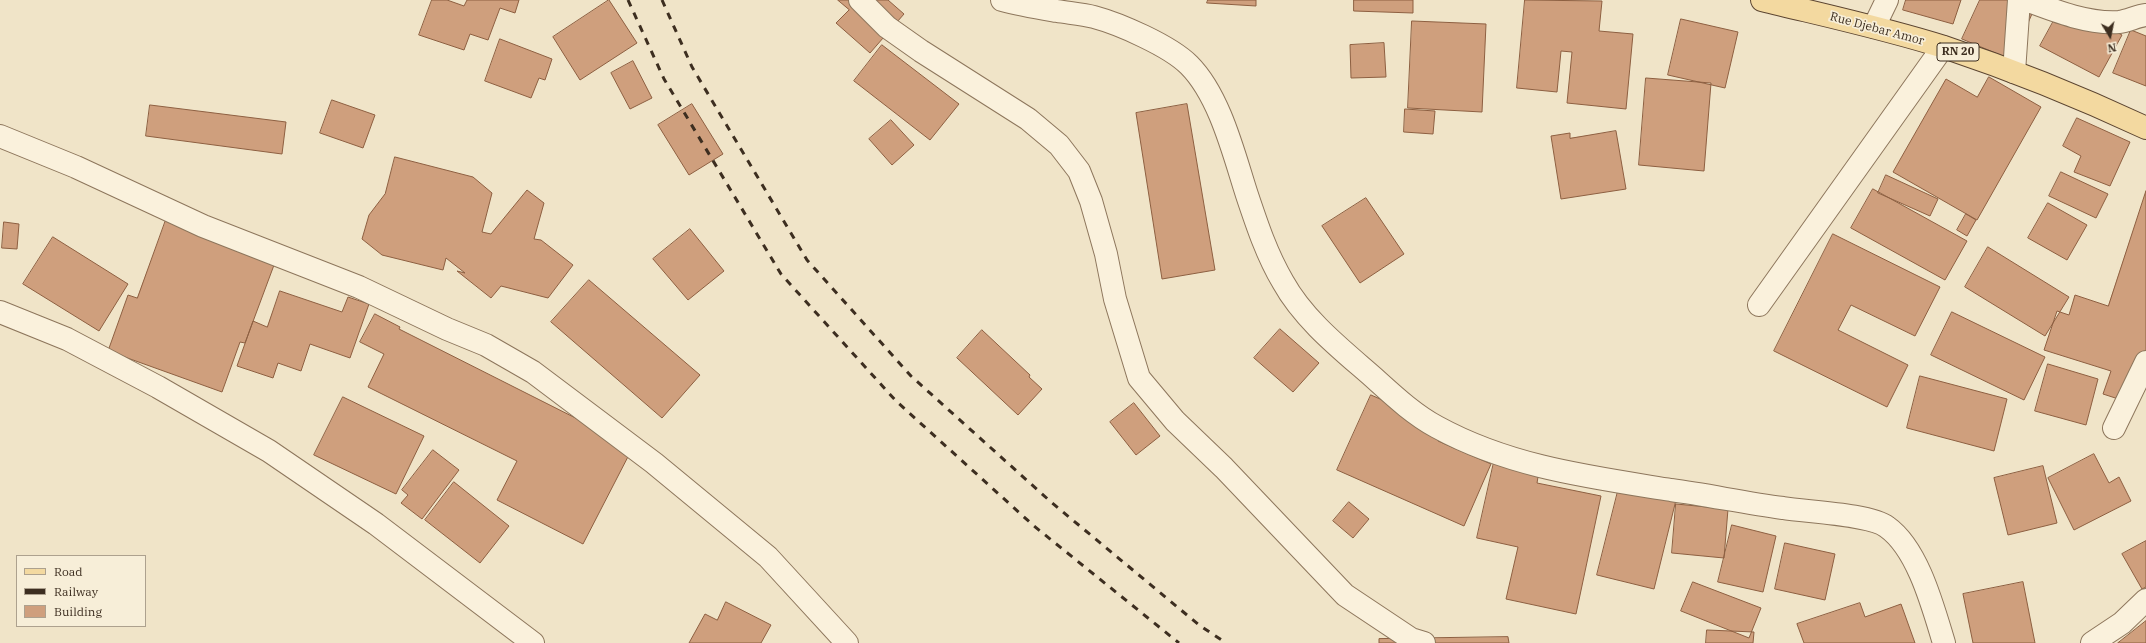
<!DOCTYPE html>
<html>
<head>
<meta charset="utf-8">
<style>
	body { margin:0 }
	#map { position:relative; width:2146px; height:643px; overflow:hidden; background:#f0e4c8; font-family:"IBM Plex Serif",serif }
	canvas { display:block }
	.legend { position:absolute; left:16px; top:555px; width:130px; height:72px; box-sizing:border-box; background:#f7eed8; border:1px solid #ada18e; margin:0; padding:5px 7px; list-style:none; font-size:12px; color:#3d2e20 }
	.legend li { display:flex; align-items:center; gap:8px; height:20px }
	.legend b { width:20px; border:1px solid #ada18e }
	.north { position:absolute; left:2090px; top:16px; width:40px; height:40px; -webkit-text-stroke:3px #f7eed8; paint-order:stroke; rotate:170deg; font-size:11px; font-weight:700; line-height:16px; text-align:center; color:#3d2e20 }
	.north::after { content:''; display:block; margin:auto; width:14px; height:18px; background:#3d2e20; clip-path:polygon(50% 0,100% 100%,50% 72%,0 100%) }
</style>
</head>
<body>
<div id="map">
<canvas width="2146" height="643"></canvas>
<ul class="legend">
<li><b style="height:5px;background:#f3d9a0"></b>Road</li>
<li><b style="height:5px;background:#3d2e20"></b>Railway</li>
<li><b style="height:11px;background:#cf9f7d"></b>Building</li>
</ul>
<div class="north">N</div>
</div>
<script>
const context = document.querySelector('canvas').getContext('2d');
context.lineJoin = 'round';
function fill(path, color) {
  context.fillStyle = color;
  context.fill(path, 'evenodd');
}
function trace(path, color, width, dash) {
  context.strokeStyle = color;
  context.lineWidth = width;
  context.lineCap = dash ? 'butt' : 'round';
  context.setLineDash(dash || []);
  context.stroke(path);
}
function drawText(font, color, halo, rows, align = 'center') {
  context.font = font + ' "IBM Plex Serif",serif';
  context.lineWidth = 3.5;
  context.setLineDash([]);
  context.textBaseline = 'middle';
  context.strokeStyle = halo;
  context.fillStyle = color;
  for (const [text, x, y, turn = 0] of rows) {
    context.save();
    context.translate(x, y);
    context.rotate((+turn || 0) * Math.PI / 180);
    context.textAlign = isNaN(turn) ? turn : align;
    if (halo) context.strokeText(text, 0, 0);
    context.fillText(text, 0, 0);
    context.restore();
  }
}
const building = new Path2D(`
	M432,0H447L464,6L467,0H519L515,13L500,8L488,40L470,34L464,50L419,35Z
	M609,0L637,43L580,80L553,37Z
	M838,0H888L904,14L870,53L836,23L849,10Z
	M1208,0H1256V6L1207,3Z
	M1354,0H1413V13L1354,11Z
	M1525,0L1602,1L1599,31L1633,34L1626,109L1567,103L1572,52L1561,51L1557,92L1517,88Z
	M1906,0H1961L1953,24L1903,10Z
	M1980,0H2038L2012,60L1962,39Z
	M2063,4L2122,35L2099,77L2040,46Z
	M1681,19L1738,32L1725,88L1668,75Z
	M1412,21L1486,24L1482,112L1408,108Z
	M2131,30L2146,36V86L2113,73Z
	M500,39L552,59L545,80L539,78L531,98L485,81Z
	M1384,43L1386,77L1351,78L1350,45Z
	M882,45L959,104L930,140L854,81Z
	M633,61L652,98L630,109L611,73Z
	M1989,77L2041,107L1977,220L1893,172L1946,79L1977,97Z
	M1646,78L1711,83L1704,171L1639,165Z
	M332,100L375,115L363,148L320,133Z
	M692,104L723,154L689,175L658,125Z
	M1187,104L1215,270L1162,279L1136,113Z
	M150,105L286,122L282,154L146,136Z
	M1405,109L1435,111L1433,134L1404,132Z
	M2077,118L2130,142L2110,186L2074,172L2081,156L2063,146Z
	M891,120L914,145L892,165L869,139Z
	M1616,131L1626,189L1561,199L1551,136L1570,133V138Z
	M395,157L473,177L492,193L482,232L491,234L527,190L544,203L534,239L541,240L573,265L548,298L501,286L491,298L457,271L465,273L446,258L443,270L382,255L362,239L369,215L385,194Z
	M2061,172L2108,194L2096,218L2049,196Z
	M1886,175L1938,199L1930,216L1878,193Z
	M1873,189L1967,241L1945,280L1851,228Z
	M2146,191V378L2137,405L2103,394L2111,371L2044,350L2057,311L2069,315L2075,295L2108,306Z
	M1366,198L1404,254L1360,283L1322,226Z
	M2048,203L2087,225L2067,260L2028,238Z
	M1966,214L1976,220L1967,236L1957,230Z
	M167,217L277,257L245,343L240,342L222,392L108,351L128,295L137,298Z
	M4,222L19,224L17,249L2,248Z
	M690,229L724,271L688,300L653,259Z
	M1833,234L1940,287L1915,336L1851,305L1838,330L1908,365L1887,407L1774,351Z
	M53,237L128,284L99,331L23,284Z
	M1988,247L2069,297L2045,336L1965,287Z
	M589,280L700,375L662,418L551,322Z
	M280,291L342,312L348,297L369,304L350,358L310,344L301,371L278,363L273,378L237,366L253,321L267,327Z
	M1952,312L2045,357L2024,400L1931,355Z
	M375,314L400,327L399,329L633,447L583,544L497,500L517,461L368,387L384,354L360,342Z
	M1280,329L1319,363L1293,392L1254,358Z
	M982,330L1030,375L1029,377L1042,389L1018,415L957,358Z
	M2048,364L2098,379L2086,425L2035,411Z
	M1920,376L2007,399L1994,451L1907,428Z
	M1371,395L1444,427L1438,441L1491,464L1464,526L1337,470Z
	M343,397L424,436L396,494L314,455Z
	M1134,403L1160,436L1136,455L1110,422Z
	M433,450L459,470L422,519L401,503L408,495L402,490Z
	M2094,454L2109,483L2119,477L2131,501L2074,530L2048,478Z
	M1494,462L1539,471L1537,483L1601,496L1576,614L1506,599L1518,547L1477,538Z
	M2043,466L2057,523L2008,535L1994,478Z
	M454,482L509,526L480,563L425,520Z
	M1619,487L1676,500L1654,589L1597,575Z
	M1349,502L1369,519L1353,538L1333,521Z
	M1676,504L1728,509L1724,558L1672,553Z
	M1732,525L1776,536L1763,592L1718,582Z
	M2146,541V587L2142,589L2122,554Z
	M1785,543L1835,554L1825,600L1775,589Z
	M1693,582L1761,608L1749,638L1681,611Z
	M2023,582L2035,643H1973L1963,594Z
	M726,602L771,625L761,643H689L705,614L717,620Z
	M1860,603L1865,617L1901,604L1915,643H1804L1797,624Z
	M2146,621V643H2118Z
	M1707,630L1754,632L1753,643H1706Z
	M1508,637L1509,643H1379V639Z`);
fill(building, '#cf9f7d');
trace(building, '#8d5f41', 1);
const minor = new Path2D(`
	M860,0L887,27L921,51L1028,119L1059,145L1079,171L1091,201L1106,254L1115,299L1139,378L1175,421L1224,468L1345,595L1411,639L1424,643
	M2026,0C2055,11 2088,24 2119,22C2128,21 2137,16 2146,15
	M1874,27L1887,0
	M2014,72L2019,0
	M0,136L76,167L203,226L359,287L447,329L486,345L533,372L654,463L768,557L847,643
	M1759,305L1943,47
	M0,312L67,339L158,387L269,451L376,524L533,643
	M2114,428L2146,362
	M2092,643L2122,623L2146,600`);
const tertiary = new Path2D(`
	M1002,0C1020,5 1039,8 1057,11C1069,13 1083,14 1094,17C1120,24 1170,46 1189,65C1220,96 1234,155 1247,195C1257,225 1267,255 1283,282C1304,320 1341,349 1373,377C1393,395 1413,414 1437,427C1510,467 1590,477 1671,490C1708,495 1745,503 1783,508C1806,512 1870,514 1887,527C1918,549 1933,607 1944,643`);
const primary = new Path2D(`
	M1762,0C1823,15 1884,28 1944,47C2013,70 2080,97 2146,128`);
trace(minor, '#8d765c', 24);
trace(tertiary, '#8d765c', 24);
trace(primary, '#5b4430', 24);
trace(minor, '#faf1dc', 22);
trace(tertiary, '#faf1dc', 22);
trace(primary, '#f3d9a0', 22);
trace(new Path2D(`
	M628,0L664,79L781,274L896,401L1034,526L1179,643
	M662,0L692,67L807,260L911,376L1051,502L1199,625L1226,643`), '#3d2e20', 3, [7, 7]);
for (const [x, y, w] of [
	[1958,52,42]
]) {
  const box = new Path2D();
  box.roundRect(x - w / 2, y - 9, w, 18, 3);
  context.fillStyle = '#f7eed8';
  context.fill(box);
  trace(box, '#3d2e20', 1);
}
drawText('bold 11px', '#3d2e20', null, [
	["RN 20",1958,52]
]);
drawText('12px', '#3d2e20', '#f7eed8', [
	["Rue Djebar Amor",1877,29,15]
]);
</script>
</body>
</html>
